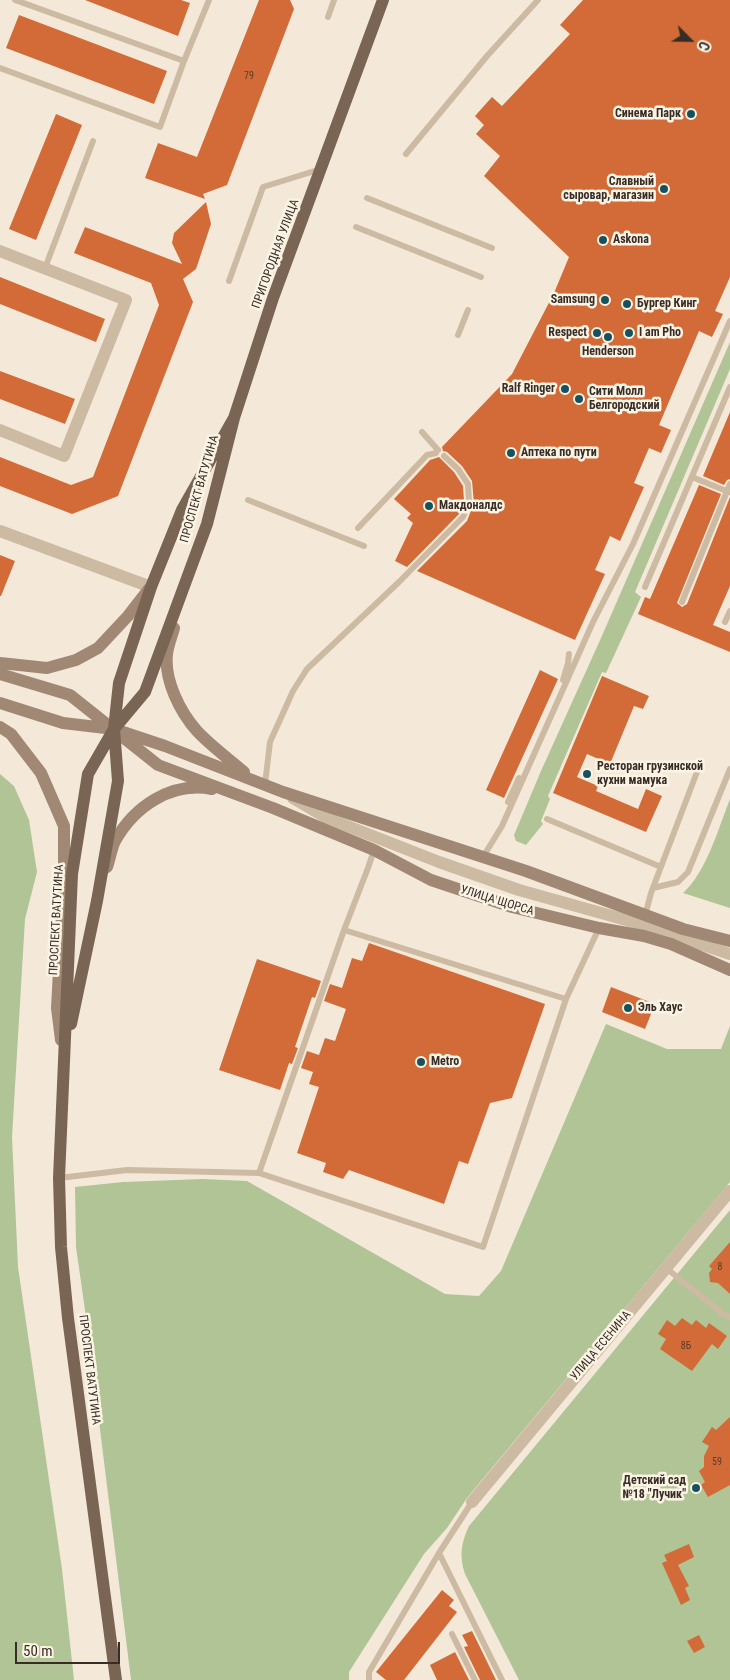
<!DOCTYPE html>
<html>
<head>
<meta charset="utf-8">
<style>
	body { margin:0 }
	#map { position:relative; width:730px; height:1680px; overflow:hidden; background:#f4e9d8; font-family:"Roboto Condensed",sans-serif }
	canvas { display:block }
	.north { position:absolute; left:665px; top:15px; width:50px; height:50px; -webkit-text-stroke:4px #fbf3e4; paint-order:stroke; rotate:113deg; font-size:14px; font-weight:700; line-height:20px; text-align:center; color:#372d26 }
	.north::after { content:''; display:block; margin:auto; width:18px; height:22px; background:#372d26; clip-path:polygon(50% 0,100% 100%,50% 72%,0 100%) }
	.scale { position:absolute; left:15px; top:1642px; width:105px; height:22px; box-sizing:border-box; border:2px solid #372d26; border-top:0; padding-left:6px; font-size:15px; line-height:18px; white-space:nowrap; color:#372d26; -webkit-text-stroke:4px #fbf3e4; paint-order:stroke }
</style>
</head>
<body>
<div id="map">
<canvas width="730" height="1680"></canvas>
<div class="north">С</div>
<div class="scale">50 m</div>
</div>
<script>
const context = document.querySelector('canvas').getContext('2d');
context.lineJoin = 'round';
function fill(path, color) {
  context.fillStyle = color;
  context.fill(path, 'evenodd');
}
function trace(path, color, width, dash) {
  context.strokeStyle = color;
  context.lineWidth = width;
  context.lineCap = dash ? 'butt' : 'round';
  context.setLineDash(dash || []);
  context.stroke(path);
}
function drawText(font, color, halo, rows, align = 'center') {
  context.font = font + ' "Roboto Condensed",sans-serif';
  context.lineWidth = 5;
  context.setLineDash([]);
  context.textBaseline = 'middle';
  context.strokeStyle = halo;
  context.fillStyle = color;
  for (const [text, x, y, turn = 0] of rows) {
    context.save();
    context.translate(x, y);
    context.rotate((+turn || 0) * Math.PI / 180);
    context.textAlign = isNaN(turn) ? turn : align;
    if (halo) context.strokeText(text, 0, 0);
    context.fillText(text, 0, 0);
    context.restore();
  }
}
fill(new Path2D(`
	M730,342V369L635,592L641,597L606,673L602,672L548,796L550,799L541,821L543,824L526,845L516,841L514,835L541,771L601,638Z
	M0,774L14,786L29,820L37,872L25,919L12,1137L18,1267L62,1569L74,1680H0Z
	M730,799V908L683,893C707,871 718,829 730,799Z
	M606,1024L667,1049H721L730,1026V1182L467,1498L447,1528L424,1554L349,1672V1680H131L87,1324L76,1247L75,1187L123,1182L203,1179L247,1181L445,1294L479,1296L501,1271Z
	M730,1210V1680H519L465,1574C459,1556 461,1543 469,1526Z`), '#b0c496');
fill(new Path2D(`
	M85,0H181L190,3L178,36Z
	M259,0H290L294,9L227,185L203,194L205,199L145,178L158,143L197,157Z
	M583,0H730V277L715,311L723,314L712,337L699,331L659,425L671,430L661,453L649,448L634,483L644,487L620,541L610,536L595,570L605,574L575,640L417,571L467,521L474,503L472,481L462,466L447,452L443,451L442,447L512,374L554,293L569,257L484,176L500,156L476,134L484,125L475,116L492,97L502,106L570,34L560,25Z
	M19,15L167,71L154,104L6,48Z
	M56,114L82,125L36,240L9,229Z
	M206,202L211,224L196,269L183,279L193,302L118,496L72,514L0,486V457L71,485L93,477L159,305L151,283L74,253L85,227L182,264L172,243L174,233Z
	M0,277L105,319L96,342L0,304Z
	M0,371L75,399L65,424L0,399Z
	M730,412V479L727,480L724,485L703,476Z
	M439,457L454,472L463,486L464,501L459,514L407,567L395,561L413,523L407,518L411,514L394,499L430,460Z
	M699,485L721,494L677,603L682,607L687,604L730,497V586L713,625L730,632V652L638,614L645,597L650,599Z
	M0,555L15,561L1,596H0Z
	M540,670L558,679L504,798L486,790Z
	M602,676L649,696L643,709L634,706L610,764L587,754L577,777L598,786L596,791L638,809L646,789L662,796L646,832L553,793Z
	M369,943L545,1004L512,1098L490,1103L468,1164L459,1161L444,1204L349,1170L343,1179L323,1172L326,1163L297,1153L319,1087L309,1084L313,1072L301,1068L307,1051L319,1055L325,1038L335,1041L346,1009L324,1001L330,984L342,988L352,958L362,961Z
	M257,959L321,981L315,998L312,997L295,1047L298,1048L292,1064L289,1063L280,1090L219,1070Z
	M611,987L655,1004L645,1029L602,1012Z
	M730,1242V1294L718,1283L710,1282L709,1273L712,1269L709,1266Z
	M682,1318L692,1325L696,1320L706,1328L709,1323L727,1336L718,1349L712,1344L692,1371L660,1349L666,1339L658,1334L667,1320L675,1326Z
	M730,1417V1485L708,1497L701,1485L705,1482L699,1471L704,1467V1456L709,1446L702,1442L712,1427L716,1430Z
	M689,1544L694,1557L678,1565L689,1586L685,1588L690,1600L681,1605L662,1563L667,1561L664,1555Z
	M442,1590L454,1600L449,1606L457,1612L404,1680H386L376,1672Z
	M472,1631L496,1680H480L464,1647L468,1646L462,1635Z
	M699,1635L705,1647L694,1653L687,1641Z
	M455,1652L469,1680H437L430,1665Z`), '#d26b38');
trace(new Path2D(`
	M15,0L184,61
	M328,17L334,0
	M0,68L160,127L184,61L209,0
	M406,154L487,56L538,0
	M367,198L492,248
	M356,227L481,277
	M45,268L93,141
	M229,281L263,187L321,169
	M458,335L468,310
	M422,432L438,450
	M692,477L729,492
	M248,500L364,546
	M358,528L427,455L436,453
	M645,587L730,387
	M682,602L730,484
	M725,622L730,611
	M563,680L568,663L569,654
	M265,784L270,742L293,691L307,669L399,582L463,517L469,502L468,484L458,469L444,456
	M508,802L519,778
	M547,819L661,867
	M483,857L502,826L593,622L633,544L730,321
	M653,888L678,882L688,872L730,769
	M645,916L651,893L697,772
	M344,930L566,999
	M259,1173L483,1247L566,999L599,928
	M59,1178L127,1170L259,1173L344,930L368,868L374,850
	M666,1268L723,1314L730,1317
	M439,1553L502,1680
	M452,1634L475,1680
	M369,1680V1672L439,1553L472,1502`), '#cdbaa3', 6);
trace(new Path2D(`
	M0,251L126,300L64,456L0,430
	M0,531L151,587
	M293,798L327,818L439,862L519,890L644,925L730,954
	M472,1502L730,1191`), '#cdbaa3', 12);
trace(new Path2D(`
	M174,628C172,636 168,645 167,654C164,680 180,712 197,731C211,746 229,759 244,772
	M0,663L47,668L76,660L98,648L128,616L149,589
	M0,674L70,695L158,765L273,808L374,850L431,880L512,907L599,928L644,936L671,944L730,970
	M0,703L63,723L114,729L165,746L283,792L526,871L683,929L730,941
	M0,727L11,734L41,773L64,826V877L57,1008L61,1040
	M107,867C110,859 111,849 115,841C134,807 171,781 212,789`), '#a08874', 12);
trace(new Path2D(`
	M71,1024L97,901L118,781L114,729L119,683L151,587L182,510L234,418L273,298L383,0
	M116,1680L68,1318L61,1247L59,1178L72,874L88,774L114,729L145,692L207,524L234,418`), '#7a6555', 12);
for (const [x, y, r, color] of [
	[691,114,5,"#17515c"],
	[664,189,5,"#17515c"],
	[603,240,5,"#17515c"],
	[605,300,5,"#17515c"],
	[627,304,5,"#17515c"],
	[597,333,5,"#17515c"],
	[629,333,5,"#17515c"],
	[608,337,5,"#17515c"],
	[565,389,5,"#17515c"],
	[579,399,5,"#17515c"],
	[511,453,5,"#17515c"],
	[429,506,5,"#17515c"],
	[587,774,5,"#17515c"],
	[628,1008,5,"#17515c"],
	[421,1062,5,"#17515c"],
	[696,1488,5,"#17515c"]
]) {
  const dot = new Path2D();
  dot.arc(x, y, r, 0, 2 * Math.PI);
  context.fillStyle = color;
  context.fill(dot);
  trace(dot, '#fbf3e4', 2);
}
drawText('10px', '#5e3c2a', null, [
	["79",249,76],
	["8",720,1267],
	["8Б",686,1346],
	["59",717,1462]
]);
drawText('bold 12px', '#372d26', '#fbf3e4', [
	["Синема Парк",681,114,"right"],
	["Славный",654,182,"right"],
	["сыровар, магазин",654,196,"right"],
	["Askona",613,240],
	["Samsung",595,300,"right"],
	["Бургер Кинг",637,304],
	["Respect",587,333,"right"],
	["I am Pho",639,333],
	["Henderson",608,352,"center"],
	["Ralf Ringer",555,389,"right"],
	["Сити Молл",589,392],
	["Белгородский",589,406],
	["Аптека по пути",521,453],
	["Макдоналдс",439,506],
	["Ресторан грузинской",597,767],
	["кухни мамука",597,781],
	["Эль Хаус",638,1008],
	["Metro",431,1062],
	["Детский сад",686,1481,"right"],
	["№18 \"Лучик\"",686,1495,"right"]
], 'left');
drawText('12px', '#372d26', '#fbf3e4', [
	["ПРИГОРОДНАЯ УЛИЦА",276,254,-70],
	["ПРОСПЕКТ ВАТУТИНА",200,489,-74],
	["УЛИЦА ЩОРСА",497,901,17],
	["ПРОСПЕКТ ВАТУТИНА",57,920,-87],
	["УЛИЦА ЕСЕНИНА",601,1346,-50],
	["ПРОСПЕКТ ВАТУТИНА",89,1370,83]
]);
</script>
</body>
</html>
